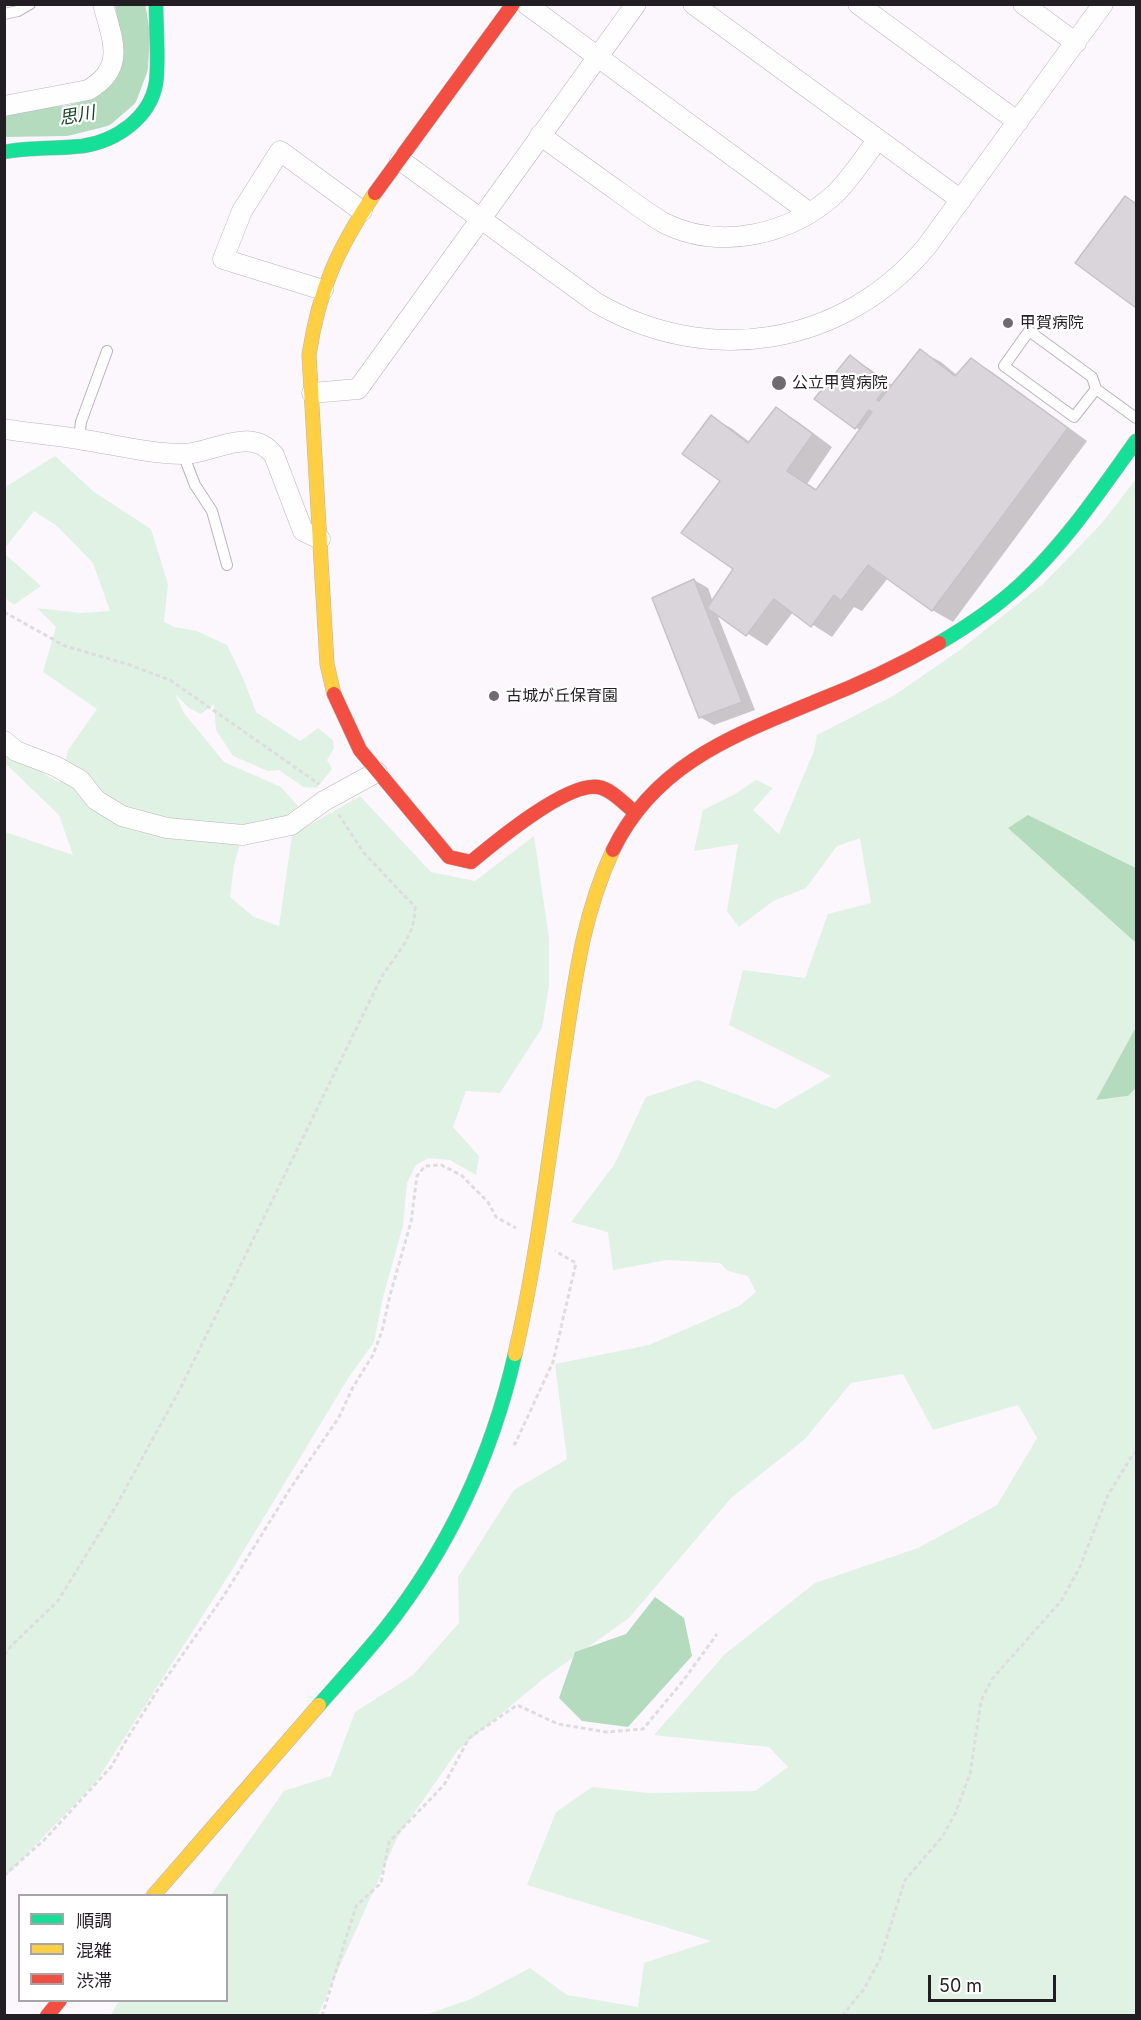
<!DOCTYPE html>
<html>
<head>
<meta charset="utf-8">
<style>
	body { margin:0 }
	#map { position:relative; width:1141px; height:2020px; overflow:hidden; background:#fcf7fc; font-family:Inter,"Noto Sans JP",sans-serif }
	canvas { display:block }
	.frame { position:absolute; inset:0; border:6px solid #231e23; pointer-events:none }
	.legend { position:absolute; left:18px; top:1894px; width:210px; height:108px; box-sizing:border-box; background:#fff; border:2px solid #a7a5a7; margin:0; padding:8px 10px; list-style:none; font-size:18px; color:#231e23 }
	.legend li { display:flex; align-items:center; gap:12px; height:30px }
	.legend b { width:30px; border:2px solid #a7a5a7 }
	.scale { position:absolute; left:928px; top:1975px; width:128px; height:27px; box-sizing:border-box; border:3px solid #231e23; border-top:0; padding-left:8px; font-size:18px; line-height:21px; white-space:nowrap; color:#231e23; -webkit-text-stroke:4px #fff; paint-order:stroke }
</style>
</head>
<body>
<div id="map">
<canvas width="1141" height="2020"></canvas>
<div class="frame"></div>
<ul class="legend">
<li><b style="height:8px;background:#16e098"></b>順調</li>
<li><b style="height:8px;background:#ffcf43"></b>混雑</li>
<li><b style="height:8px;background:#f24e42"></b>渋滞</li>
</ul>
<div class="scale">50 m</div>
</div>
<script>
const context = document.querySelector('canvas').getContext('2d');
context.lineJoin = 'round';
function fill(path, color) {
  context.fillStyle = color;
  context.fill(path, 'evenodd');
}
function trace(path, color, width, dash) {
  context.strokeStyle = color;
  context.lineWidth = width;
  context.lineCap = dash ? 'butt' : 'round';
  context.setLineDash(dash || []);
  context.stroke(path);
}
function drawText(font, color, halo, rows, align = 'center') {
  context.font = font + ' Inter,"Noto Sans JP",sans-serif';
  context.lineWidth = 4.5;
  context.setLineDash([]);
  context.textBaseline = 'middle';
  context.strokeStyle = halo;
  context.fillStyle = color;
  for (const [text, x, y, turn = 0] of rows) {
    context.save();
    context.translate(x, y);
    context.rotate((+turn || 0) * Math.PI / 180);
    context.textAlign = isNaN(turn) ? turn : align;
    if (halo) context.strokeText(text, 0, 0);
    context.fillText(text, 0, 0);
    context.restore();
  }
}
fill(new Path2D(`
	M55,456L94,492L151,529L168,584L164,622L174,627L197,631L227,645L243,678L256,712L300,741L318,728L333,740L334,748L327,760L332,769L317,788L303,787L279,770L268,771L233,756L216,730L214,704L201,714L189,708L175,694L184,713L224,762L281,787L298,806L277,822L243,833L234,865L230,897L254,917L279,926L292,835L360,796L431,872L475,881L534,836L549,938V986L542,1028L500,1093L466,1091L453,1127L479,1156L476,1175L450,1160L429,1158L416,1165L407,1183L403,1226L383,1297L374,1342L347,1380L232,1570L96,1782L5,1877V832L73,855L59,815L5,763V751L60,783L68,750L97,709L43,672L56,627L37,608L81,613L110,611L93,563L57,526L34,511L5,548V487Z
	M1136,479V868L1028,815L1092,903L1136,943V1027L1096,1100L1128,1096L1136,1088V2015H425L471,1999L530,1968L567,1995L638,2007L644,1963L711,1941L527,1885L556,1812L592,1787L649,1793L755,1791L788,1767L769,1747L654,1735L725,1654L815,1583L918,1548L997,1505L1037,1438L1018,1405L933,1430L903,1374L851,1383L805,1439L731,1498L629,1618L543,1679L458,1750L398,1836L318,2015L110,2016L119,2001L226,2000V1896L211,1895L284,1791L331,1776L355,1712L413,1675L459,1623L458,1577L514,1490L567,1459L555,1364L649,1345L739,1306L756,1292L748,1276L728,1271L720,1263L667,1260L613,1270L608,1232L571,1222L614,1165L646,1097L698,1080L775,1109L831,1076L729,1025L743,970L805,978L828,914L871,903L860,838L837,846L806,888L773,901L739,927L727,911L738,844L694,851L703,810L735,794L756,780L773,788L753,810L779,834L814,751L817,735L893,696L960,650L1044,583L1102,523Z
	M5,554L41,586L14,605L5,598Z`), '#e0f2e4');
fill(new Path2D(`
	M1028,815L1136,868V943L1008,828Z
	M1136,1027V1088L1128,1096L1096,1100Z
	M655,1597L684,1618L692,1656L628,1727L582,1721L559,1698L575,1652L626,1634Z`), '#b4dbbe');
fill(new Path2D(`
	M1125,198L1136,204V306L1077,263Z
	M920,351L941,362L958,376L972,360L992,372L1087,441L953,622L932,610L888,578L862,611L854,607L832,637L793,612L767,646L717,614L755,710L714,725L700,717L694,580L708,588L713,602L735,569L711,417L731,428L751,443L777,409L797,421L832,447L807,484L817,491L861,431L816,399L850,357L870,369L893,386Z`), '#0003');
trace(new Path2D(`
	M4,122L66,121L102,112L123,94L133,67L135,34L130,4`), '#b4dbbe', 30);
const building = new Path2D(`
	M1125,196L1135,203L1136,201V308L1075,263Z
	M920,349L955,376L971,358L1068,428L932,611L868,565L841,601L834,595L811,627L774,599L746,636L707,608L733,569L681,533L720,481L682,454L711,415L748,443L776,407L813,434L787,471L816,490L872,412L869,410L855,429L814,399L850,355L888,385L877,400L879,401Z
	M694,579L742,702L699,718L652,598Z`);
fill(building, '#dad5da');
trace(building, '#c7c2c7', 1.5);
const lane = new Path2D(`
	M4,14L18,11L30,4
	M1096,389L1074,417L1004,366L1029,331L1092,377L1096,389L1136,418
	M79,439L81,422L107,351
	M183,454L195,485L212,511L227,565`);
const street = new Path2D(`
	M526,4L810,213
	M693,4L961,200
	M858,4L1018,122
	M1023,4L1076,43
	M4,106L88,90C127,68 112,39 103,4
	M540,135C566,154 592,173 619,192C633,202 648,214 664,223C720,251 790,235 835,194C851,178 864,158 877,140
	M400,160L595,302C707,368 843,347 927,246L1103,4
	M323,290L223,259L242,211L280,151L362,211
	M312,393L358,389L636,4
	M4,429C29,433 54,435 78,439C113,444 148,454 184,454C214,453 251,425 274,455L303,531L320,539
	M4,741L16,751L55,766L80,780L96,800L122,816L167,828L243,835L291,825L324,801L377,772`);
const fast = new Path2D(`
	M4,152C30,147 57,149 83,146C116,141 150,118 156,83C159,62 156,27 156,4
	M939,643C968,626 996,607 1021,584C1066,542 1100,491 1136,441
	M319,1705C341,1680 364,1655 385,1629C449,1548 492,1455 515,1354`);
const slow = new Path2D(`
	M334,694L327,664L309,355C319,289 338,248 375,193
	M515,1354C538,1255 549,1153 564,1053C575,981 582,917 613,850
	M153,1896L319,1705`);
const jam = new Path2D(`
	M375,193L513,4
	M334,694L360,750L449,857L471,862C495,842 567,782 598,787C612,789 625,805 636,813
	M613,850C655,763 735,735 819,700C860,684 900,665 939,643
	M47,2016L60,2000`);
trace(lane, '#b9b5b9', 12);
trace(street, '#b9b5b9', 21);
trace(fast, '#b9b5b9', 15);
trace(slow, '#b9b5b9', 15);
trace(jam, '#b9b5b9', 15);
trace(new Path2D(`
	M4,612L65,646L127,664L170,680L319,784
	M513,1444H515L553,1362L576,1263L555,1251
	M4,1655L12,1645L58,1601L115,1508L180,1389L382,976C396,955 416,934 415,907L364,853L337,812
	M4,1876L45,1839L111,1767L128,1737L157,1691L223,1597L290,1489L339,1417L353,1387L373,1355L382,1331L390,1295L411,1222L417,1176L425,1166L441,1165L461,1175L488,1202L496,1217L516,1228
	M322,2016L356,1906L381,1883L389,1842L444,1785L469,1738L517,1705L558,1724L606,1732L643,1729L683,1681L717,1634
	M842,2016L864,1989L880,1959L905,1880L942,1837L955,1814L970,1774L981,1701L992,1679L1061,1601L1079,1569L1108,1495L1130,1459L1136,1452`), '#deddde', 3, [4.5, 3]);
trace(lane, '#fffeff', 10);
trace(street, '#fffeff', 20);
trace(fast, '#16e098', 14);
trace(slow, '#ffcf43', 14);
trace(jam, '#f24e42', 14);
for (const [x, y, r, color] of [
	[1008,323,6,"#6f6a6f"],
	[779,383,8,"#6f6a6f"],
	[494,696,6,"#6f6a6f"]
]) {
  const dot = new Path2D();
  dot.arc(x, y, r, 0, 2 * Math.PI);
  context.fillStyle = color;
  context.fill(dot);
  trace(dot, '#fff', 2);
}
drawText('16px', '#231e23', '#fff', [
	["甲賀病院",1020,323],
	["公立甲賀病院",792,383],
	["古城が丘保育園",506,696]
], 'left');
drawText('italic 18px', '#164125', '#fff', [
	["思川",77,116,-10]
]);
</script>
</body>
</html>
